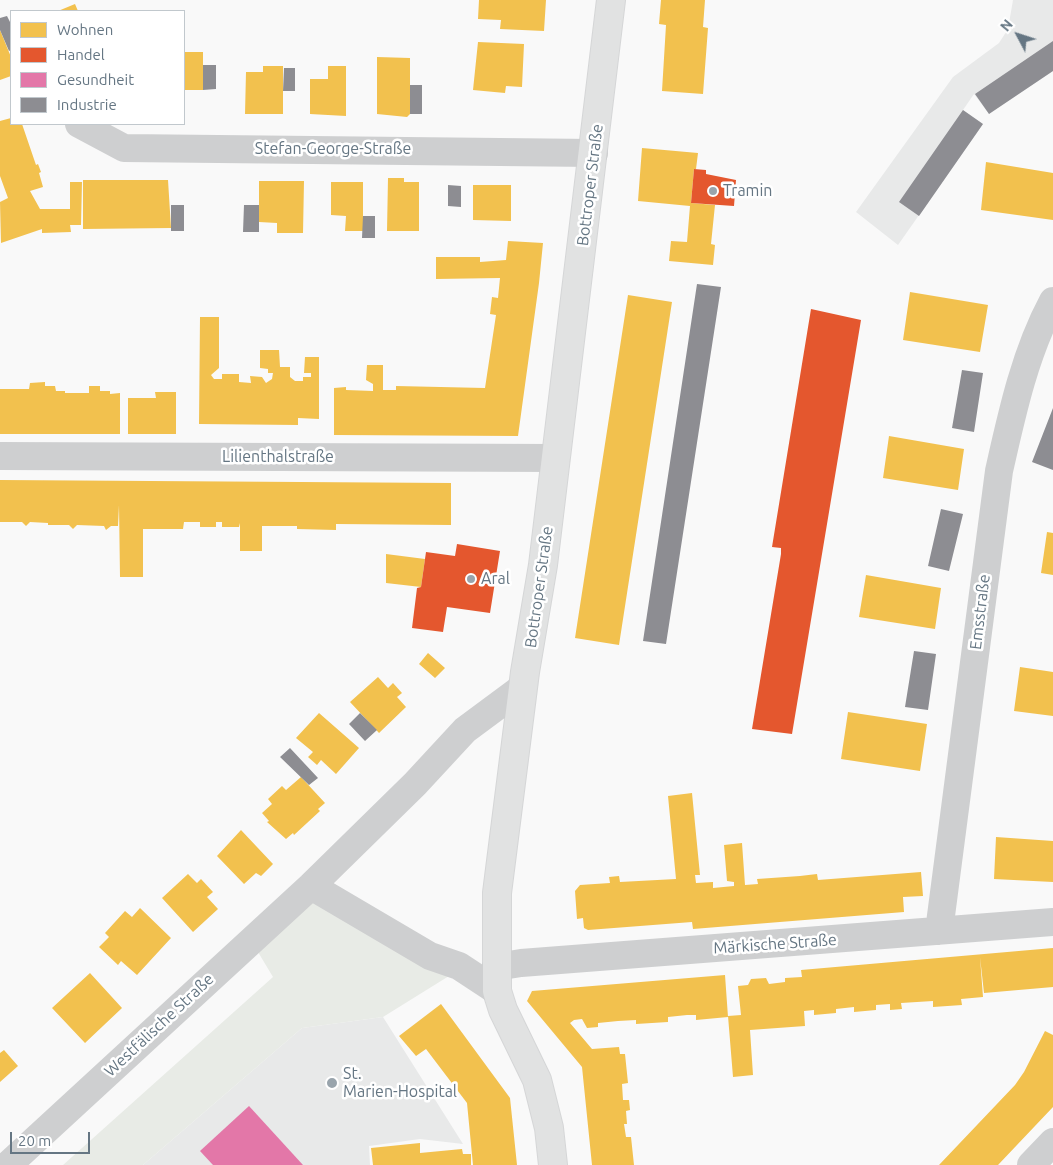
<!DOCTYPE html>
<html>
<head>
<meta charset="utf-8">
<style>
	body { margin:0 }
	#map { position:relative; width:1053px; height:1165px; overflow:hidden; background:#f9f9f9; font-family:Ubuntu,sans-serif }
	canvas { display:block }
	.legend { position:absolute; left:10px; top:10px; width:175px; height:115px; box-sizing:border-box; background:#fff; border:1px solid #c1c8cd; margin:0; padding:6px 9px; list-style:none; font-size:15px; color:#657683 }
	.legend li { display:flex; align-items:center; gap:10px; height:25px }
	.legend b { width:25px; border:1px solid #c1c8cd }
	.north { position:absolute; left:993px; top:10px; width:50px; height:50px; -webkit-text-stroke:4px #fff; paint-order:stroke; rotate:310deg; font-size:14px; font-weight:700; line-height:20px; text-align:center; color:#657683 }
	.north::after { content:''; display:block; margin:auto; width:18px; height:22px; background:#657683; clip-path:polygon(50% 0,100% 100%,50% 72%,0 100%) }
	.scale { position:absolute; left:10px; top:1132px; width:80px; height:22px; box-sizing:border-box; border:2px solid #657683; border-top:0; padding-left:6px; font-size:15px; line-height:18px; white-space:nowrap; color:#657683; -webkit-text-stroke:4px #fff; paint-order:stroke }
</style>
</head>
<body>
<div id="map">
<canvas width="1053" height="1165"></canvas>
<ul class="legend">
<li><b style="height:14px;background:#f2c14e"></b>Wohnen</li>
<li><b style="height:14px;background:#e4572e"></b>Handel</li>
<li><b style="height:14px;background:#e377a8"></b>Gesundheit</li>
<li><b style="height:14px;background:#8d8d92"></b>Industrie</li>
</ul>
<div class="north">N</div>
<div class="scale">20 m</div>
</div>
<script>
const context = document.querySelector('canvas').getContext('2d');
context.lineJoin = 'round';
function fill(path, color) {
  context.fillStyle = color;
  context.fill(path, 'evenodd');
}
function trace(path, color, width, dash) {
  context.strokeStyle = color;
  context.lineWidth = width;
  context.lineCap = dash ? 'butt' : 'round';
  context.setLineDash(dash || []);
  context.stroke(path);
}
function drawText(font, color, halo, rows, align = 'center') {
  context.font = font + ' Ubuntu,sans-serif';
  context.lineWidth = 5;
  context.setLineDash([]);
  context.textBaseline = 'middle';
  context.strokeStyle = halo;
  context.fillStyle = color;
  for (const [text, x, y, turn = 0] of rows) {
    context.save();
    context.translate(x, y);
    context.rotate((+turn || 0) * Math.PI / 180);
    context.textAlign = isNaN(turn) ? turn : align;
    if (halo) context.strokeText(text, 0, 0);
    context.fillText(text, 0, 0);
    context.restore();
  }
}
fill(new Path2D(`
	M1013,0H1053V71L989,114L974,94L963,110L983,124L898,245L856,212L953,77L999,43L1008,29Z
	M383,1017L463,1144L420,1139L369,1146L370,1165H143L302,1028Z`), '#e8e9e9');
fill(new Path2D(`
	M318,895L449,976L383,1017L302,1028L143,1165H63L273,977L258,952Z`), '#e8ebe6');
fill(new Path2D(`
	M479,0H546L544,31L500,29L501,20L478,19Z
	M661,0H705L703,27L708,28L703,94L662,91L666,25L659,24Z
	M75,4L78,11H58Z
	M0,30L11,57V76L0,80Z
	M478,42L524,44L522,87L506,86L505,93L473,90Z
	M184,52H203V90H184Z
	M377,57L410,58V114L407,117L377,114Z
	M263,66H283V114H245L246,72H263Z
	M328,66H346V116L310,114V79H328Z
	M11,118V124H22L36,165L38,164L41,172L39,173L43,187L30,191L40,209H70V182H82L81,225H70L71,232L42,233V229L1,243L0,202L8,198L0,176V121Z
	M642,148L698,153L696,169H694L691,203L715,205L711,244L715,245L713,265L669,261L671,241L687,242L690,206L638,201Z
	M986,162L1053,173V220L981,210Z
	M388,178H404V182H419V231H387Z
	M83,180H168L171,228L83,229Z
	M259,181H304L303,233H277V223L259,222Z
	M331,182H363V231H345L346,216L331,215Z
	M473,185H511V221L473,220Z
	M508,241L543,243L539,283L518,436L334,435V388L346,387V390L373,391V384L366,380L367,365H383V390H396V386L485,388L496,315L490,314L492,297L498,298L500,278L436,279V257H480V262L506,260Z
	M910,292L988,305L980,352L903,340Z
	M628,295L672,302L619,645L575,638Z
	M200,317H219V368L211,375L214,379H222V374H239V382L251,383L250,376L262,377L266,383L272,379L273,373H268V369L260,368V350H279L280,367H290V377L295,381H303V377H311V373H304L305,357H319V419L298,418V425L199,424Z
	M45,382V386H55L56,391H65V393H89V386H100V391H110V394L120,393V434H0V389H29L30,383Z
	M155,392H176V434H128V398H156Z
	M889,436L964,449L958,490L883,478Z
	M0,480L451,483V525L336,524V530L297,529V526H262V551H240V523L239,527H222V522H216V527H200V522H184L183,529H143V577H120L119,505L118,526H111L106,530L104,526L77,525L73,529L69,525H48V523L30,522L26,526L22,522H0Z
	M1047,532L1053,533V575L1041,573Z
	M386,554L425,559L421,587L386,583Z
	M866,575L941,588L935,629L859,617Z
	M428,653L445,668L435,678L419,664Z
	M1020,667L1053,672V716L1014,711Z
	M378,677L388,688L393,683L402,693L397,697L406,707L379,733L350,702Z
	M848,712L927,724L920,771L841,759Z
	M319,713L359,748L336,774L321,760L317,765L308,757L313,752L296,738Z
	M301,777L325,803L318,809L320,811L294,835L293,833L286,839L267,822L269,821L262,813L272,804L268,799L282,786L286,790Z
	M692,793L700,875H695L696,883L713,882V888L734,886V882L727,881L724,845L742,843L745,885L758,884L757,879L800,876L817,874L818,880L921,872L923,896L903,897L904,912L693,929L692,922L588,930L584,928L583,918L577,919L575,891L580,885L610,883L609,877L619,876L620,882L676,879L668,796Z
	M241,830L273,864L261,876L256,873L244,884L217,856Z
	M996,837L1053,841V882L994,879Z
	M188,874L197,883L201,879L213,892L207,897L218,909L193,932L162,898Z
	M140,908L171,938L137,975L121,961L118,965L99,947L109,937L105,933L125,911L132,917Z
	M1053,948V987L984,993L980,957L983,997L961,999L962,1005L933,1007V1001L901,1003L902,1009L890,1010V1004L876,1005V1010L854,1012V1007L836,1009V1013L814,1015V1010L804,1011L805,1026L750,1030L753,1075L733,1077L728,1016L741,1015L738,986L748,985L751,979L766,978L769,984L785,982V978L802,977L801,970Z
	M90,973L122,1008L85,1043L52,1008Z
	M725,975L728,1017L696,1020V1015H687L668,1017V1022L636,1024V1020L618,1021L598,1023V1027L587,1028L582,1019L574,1020L570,1023L592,1049L619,1047L620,1054H625L628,1083L622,1084L623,1100H629L630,1110L626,1111L627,1124H624L626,1137H631L634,1165H592L582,1067L527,1001L532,991Z
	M441,1004L510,1098L517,1165H473L467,1103L426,1049L416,1056L399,1036Z
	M1045,1031L1053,1035V1107L998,1165H939L1015,1085L1024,1072Z
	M4,1050L18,1066L0,1082V1053Z
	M420,1143V1153L462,1149L463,1154H471V1165H373L371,1148Z`), '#f2c14e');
fill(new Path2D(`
	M694,169L706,170V174L736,180L734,206L691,203Z
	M811,309L861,320L792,734L752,729L781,554V548L772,547Z
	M457,544L500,551L490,613L447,607L443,632L412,628L417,588L421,587L426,552L455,556Z`), '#e4572e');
fill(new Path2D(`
	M249,1106L303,1165H213L200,1151Z`), '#e377a8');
fill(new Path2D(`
	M7,16L11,24V50L9,51L0,30V18Z
	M1053,41V71L989,114L975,94Z
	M203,65H216V89L203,90Z
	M284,68H295V91H283Z
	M410,85H422V114H410Z
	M963,110L983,124L919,216L899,202Z
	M448,185L461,186V207L448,206Z
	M171,205H184V231H171Z
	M244,205H259V232H243Z
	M363,216H375V238H362Z
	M697,284L721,287L666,644L643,641Z
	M962,370L983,373L974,432L952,428Z
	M1053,408V470L1032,462Z
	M941,509L963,514L949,571L928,566Z
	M914,651L936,654L928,710L905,707Z
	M360,713L377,730L365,741L349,724Z
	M290,748L318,778L309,785L280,757Z`), '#8d8d92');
const major = new Path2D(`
	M553,1165L549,1128L537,1080L503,1010L497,991V893L525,672L543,565L611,0`);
trace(major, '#d5d6d7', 30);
trace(new Path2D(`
	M79,124L124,148L594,153
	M0,456L556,458
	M311,886L430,956L459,966L497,991
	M939,931L999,471C1012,413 1025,353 1053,301
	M496,967L521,963L1053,922
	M8,1165L311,886L415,784L465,730L523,687
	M1031,1165L1053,1142`), '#cecfd0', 28);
trace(major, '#e1e2e2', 28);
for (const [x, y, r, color] of [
	[713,191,5,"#99a4ac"],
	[471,579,5,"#99a4ac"],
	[332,1083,6,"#99a4ac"]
]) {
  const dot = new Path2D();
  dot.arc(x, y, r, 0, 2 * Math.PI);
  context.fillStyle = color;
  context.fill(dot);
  trace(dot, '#fff', 2);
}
drawText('16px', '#657683', '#fff', [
	["Stefan-George-Straße",333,149],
	["Bottroper Straße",590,185,-83],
	["Lilienthalstraße",278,457],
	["Bottroper Straße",539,587,-82],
	["Emsstraße",980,612,-83],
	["Märkische Straße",775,944,-4],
	["Westfälische Straße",159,1025,-43]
]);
drawText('16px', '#657683', '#fff', [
	["Tramin",723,191],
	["Aral",481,579],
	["St.",343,1074],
	["Marien-Hospital",343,1092]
], 'left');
</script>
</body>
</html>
